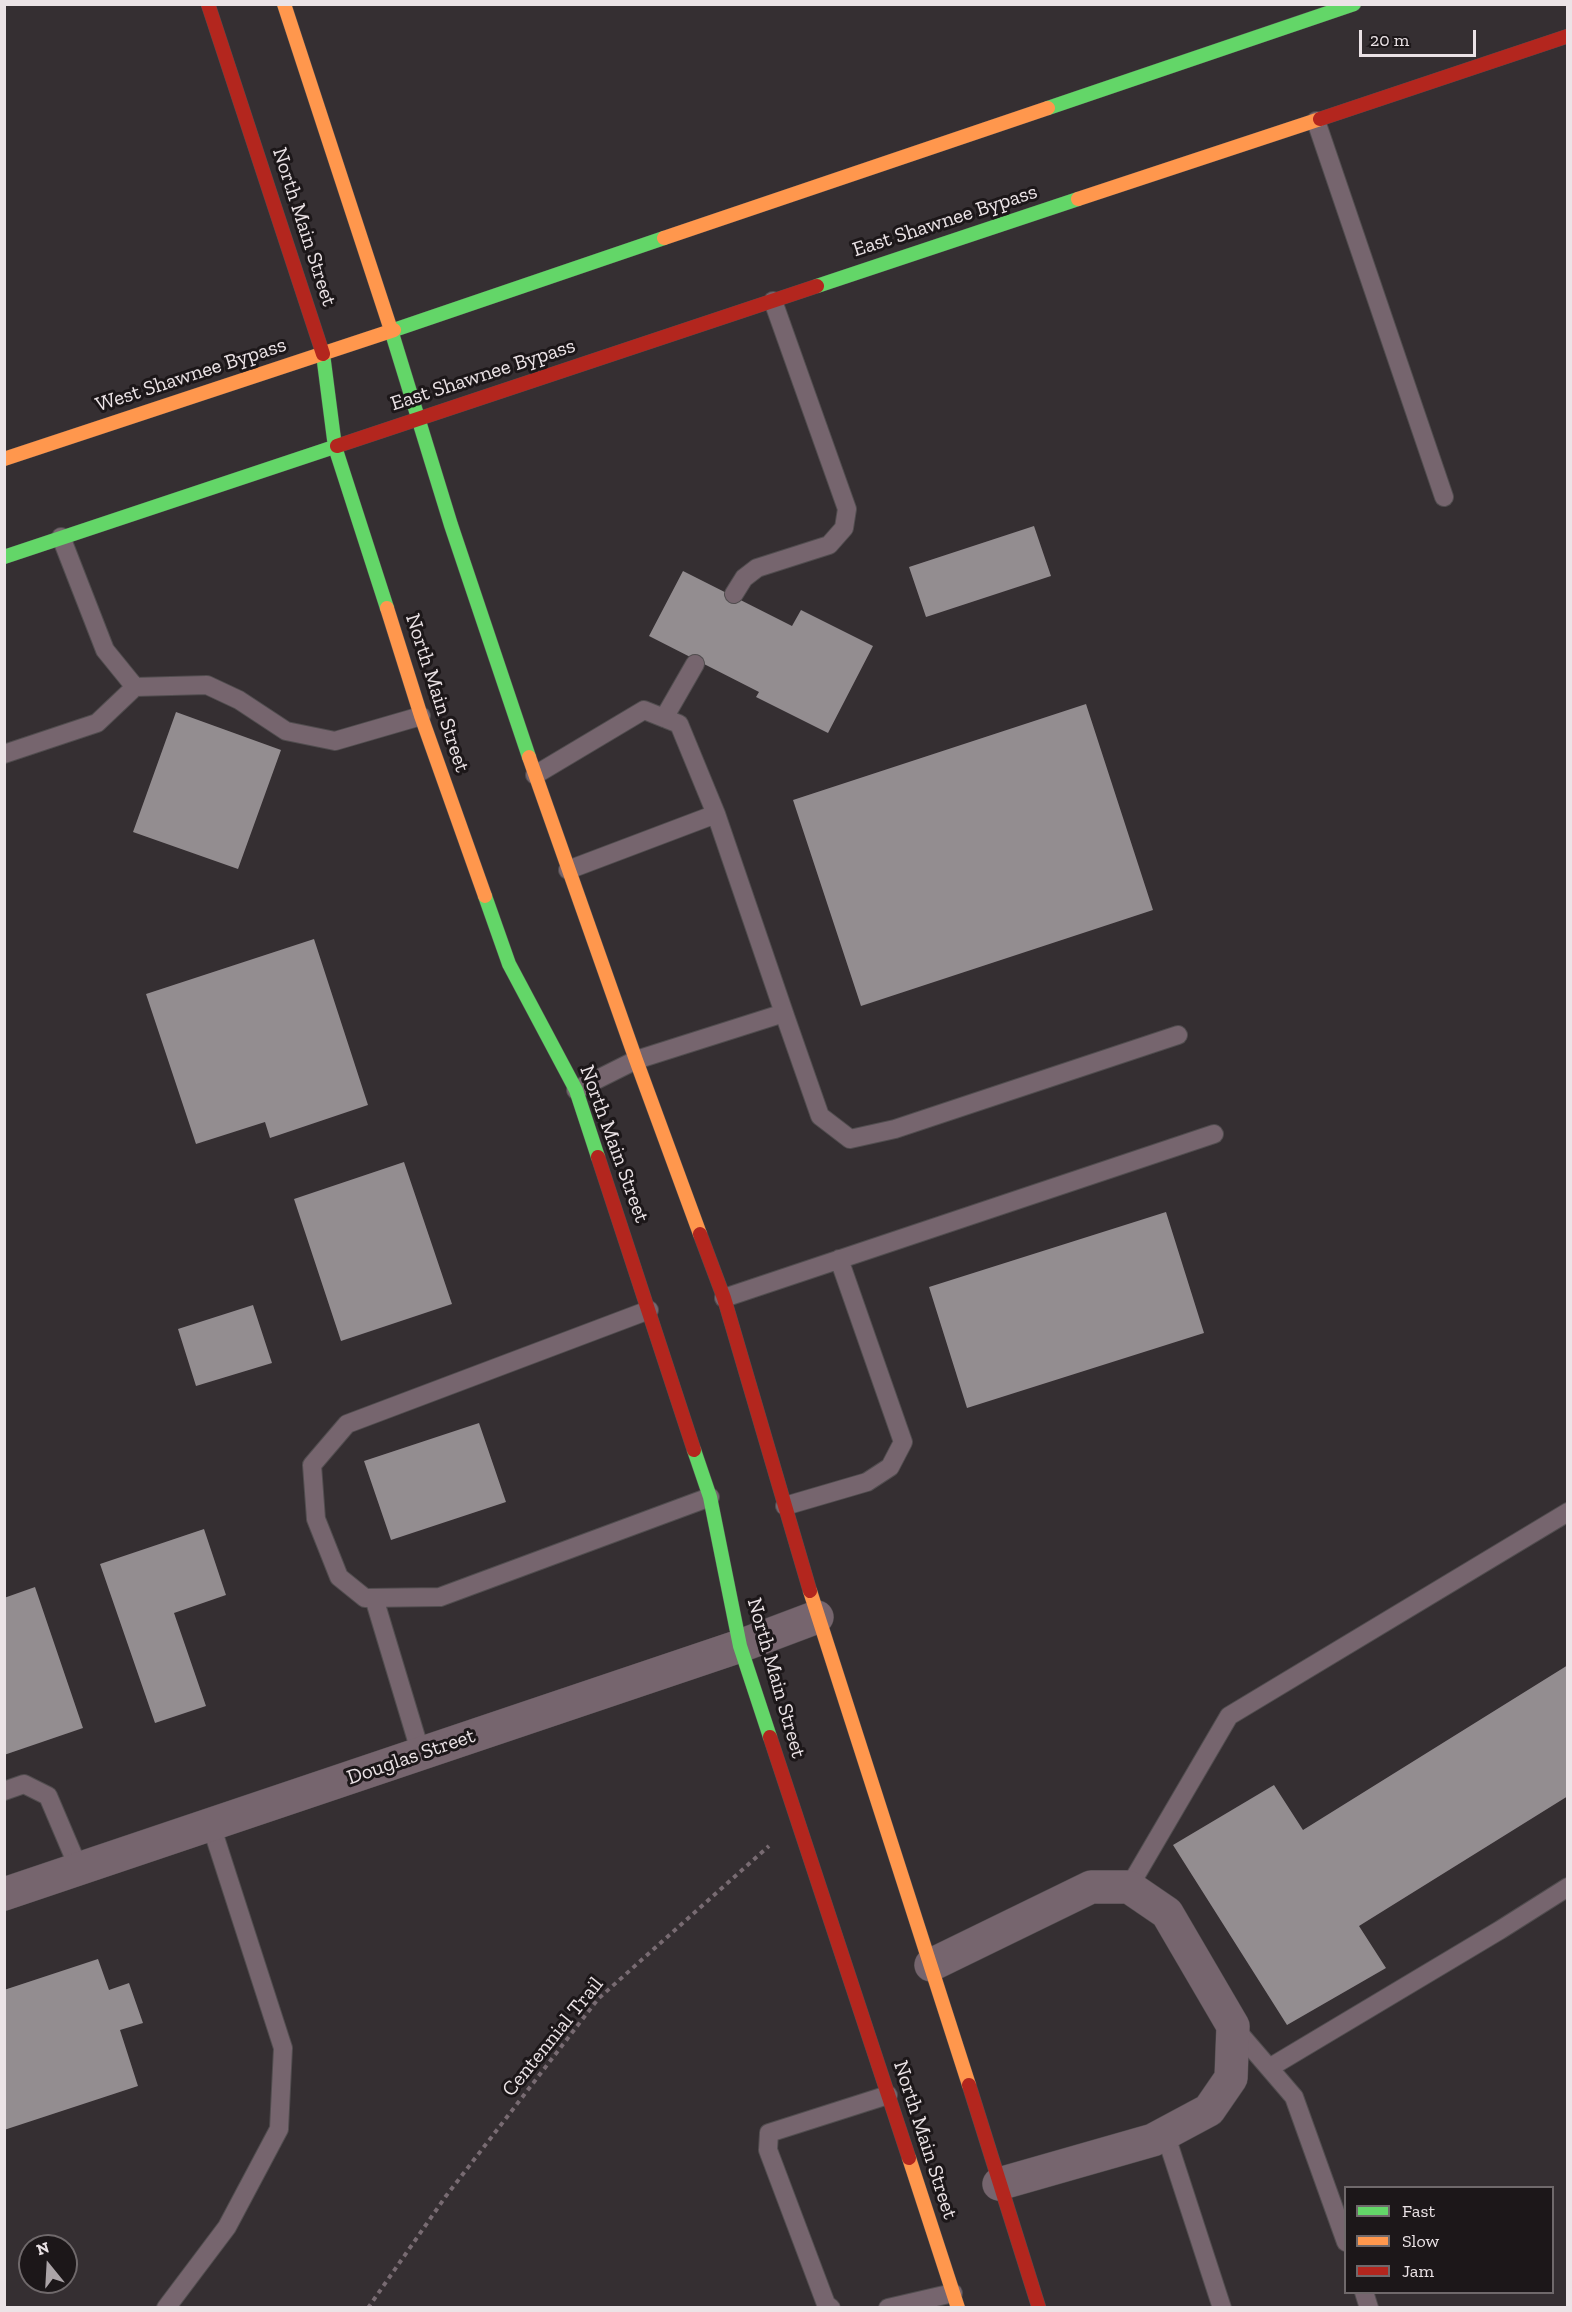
<!DOCTYPE html>
<html>
<head>
<meta charset="utf-8">
<style>
	body { margin:0 }
	#map { position:relative; width:1572px; height:2312px; overflow:hidden; background:#352f32; font-family:"Zilla Slab",serif }
	canvas { display:block }
	.frame { position:absolute; inset:0; border:6px solid #ebe3e6; pointer-events:none }
	.legend { position:absolute; left:1344px; top:2186px; width:210px; height:108px; box-sizing:border-box; background:#1c1719; border:2px solid #6f696b; margin:0; padding:8px 10px; list-style:none; font-size:18px; color:#ebe3e6 }
	.legend li { display:flex; align-items:center; gap:12px; height:30px }
	.legend b { width:30px; border:2px solid #6f696b }
	.north { position:absolute; left:18px; top:2234px; width:60px; height:60px; box-sizing:border-box; background:#1c1719; border:2px solid #6f696b; border-radius:50%; rotate:342deg; font-size:16px; font-weight:700; line-height:24px; text-align:center; color:#ebe3e6 }
	.north::after { content:''; display:block; margin:auto; width:21px; height:27px; background:#aba4a7; clip-path:polygon(50% 0,100% 100%,50% 72%,0 100%) }
	.scale { position:absolute; left:1359px; top:30px; width:117px; height:27px; box-sizing:border-box; border:3px solid #ebe3e6; border-top:0; padding-left:8px; font-size:18px; line-height:21px; white-space:nowrap; color:#ebe3e6; -webkit-text-stroke:4px #1c1719; paint-order:stroke }
</style>
</head>
<body>
<div id="map">
<canvas width="1572" height="2312"></canvas>
<div class="frame"></div>
<ul class="legend">
<li><b style="height:8px;background:#63d668"></b>Fast</li>
<li><b style="height:8px;background:#ff974d"></b>Slow</li>
<li><b style="height:8px;background:#b3261e"></b>Jam</li>
</ul>
<div class="north">N</div>
<div class="scale">20 m</div>
</div>
<script>
const context = document.querySelector('canvas').getContext('2d');
context.lineJoin = 'round';
function fill(path, color) {
  context.fillStyle = color;
  context.fill(path, 'evenodd');
}
function trace(path, color, width, dash) {
  context.strokeStyle = color;
  context.lineWidth = width;
  context.lineCap = dash ? 'butt' : 'round';
  context.setLineDash(dash || []);
  context.stroke(path);
}
function drawText(font, color, halo, rows, align = 'center') {
  context.font = font + ' "Zilla Slab",serif';
  context.lineWidth = 6;
  context.setLineDash([]);
  context.textBaseline = 'middle';
  context.strokeStyle = halo;
  context.fillStyle = color;
  for (const [text, x, y, turn = 0] of rows) {
    context.save();
    context.translate(x, y);
    context.rotate((+turn || 0) * Math.PI / 180);
    context.textAlign = isNaN(turn) ? turn : align;
    if (halo) context.strokeText(text, 0, 0);
    context.fillText(text, 0, 0);
    context.restore();
  }
}
fill(new Path2D(`
	M1034,526L1051,576L926,617L909,567Z
	M683,571L792,626L801,610L873,646L828,733L756,697L759,692L649,636Z
	M1086,704L1153,910L861,1006L793,800Z
	M176,712L281,750L238,869L133,832Z
	M314,939L368,1105L270,1138L265,1122L196,1144L146,994Z
	M404,1162L452,1304L341,1341L294,1199Z
	M1166,1212L1204,1333L967,1408L929,1287Z
	M253,1305L272,1363L196,1386L178,1329Z
	M479,1423L506,1502L391,1540L364,1461Z
	M204,1529L226,1595L174,1613L206,1706L155,1723L100,1564Z
	M35,1587L83,1728L4,1755V1598Z
	M1568,1665V1796L1359,1926L1386,1968L1287,2025L1173,1845L1274,1785L1303,1830Z
	M98,1959L109,1990L129,1983L143,2023L120,2030L138,2086L4,2130V1990Z`), '#938d90');
const lane = new Path2D(`
	M1316,121L1444,497
	M61,537L105,650L135,687L207,685L239,700L286,731L335,741L421,716
	M734,594L744,578L757,568L829,545L844,528L847,509L773,301
	M664,718L695,664
	M4,754L97,723L135,687
	M535,775L644,710L679,724L716,814L784,1013
	M568,870L716,814
	M576,1090L636,1060L784,1013L820,1116L850,1139L895,1129L1178,1035
	M724,1298L1214,1134
	M649,1310L347,1424L312,1465L316,1519L339,1577L365,1598L440,1597L710,1497
	M785,1506L867,1482L890,1467L903,1442L839,1259
	M374,1598L421,1754
	M4,1791L24,1784L48,1796L79,1869
	M1129,1887L1229,1716L1568,1512
	M1233,2026L1294,2097L1346,2242
	M1269,2068L1500,1930L1568,1887
	M1165,2133L1222,2308
	M1364,2292L1369,2308
	M166,2308L227,2227L279,2129L283,2048L211,1825
	M831,2308L826,2304L768,2150L769,2133L888,2095
	M888,2308L953,2293`);
const street = new Path2D(`
	M4,1894L740,1646L817,1617
	M931,1965L1091,1887H1129L1167,1913L1233,2026L1231,2078L1209,2110L1153,2140L999,2184`);
const fast = new Path2D(`
	M1048,108L1354,4
	M817,286L1078,199
	M391,330L451,525L529,757
	M394,330L664,238
	M323,354L335,447L387,608
	M4,557L337,446
	M485,896L509,964L576,1090L598,1157
	M694,1450L710,1497L740,1646L770,1737`);
const slow = new Path2D(`
	M284,4L391,330
	M1078,199L1320,119
	M664,238L1048,108
	M4,459L394,330
	M387,608L421,716L485,896
	M529,757L636,1060L700,1234
	M810,1591L969,2085
	M909,2158L958,2308`);
const jam = new Path2D(`
	M208,4L323,354
	M1320,119L1568,36
	M337,446L817,286
	M598,1157L694,1450
	M700,1234L724,1298L810,1591
	M770,1737L909,2158
	M969,2085L1039,2308`);
trace(lane, '#514d4f', 20);
trace(street, '#514d4f', 34);
trace(fast, '#514d4f', 15);
trace(slow, '#514d4f', 15);
trace(jam, '#514d4f', 15);
trace(new Path2D(`
	M368,2308L446,2196L598,1999L769,1846`), '#786b72', 4, [4.5, 4.5]);
trace(lane, '#76656e', 18);
trace(street, '#76656e', 33);
trace(fast, '#63d668', 14);
trace(slow, '#ff974d', 14);
trace(jam, '#b3261e', 14);
drawText('21px', '#ebe3e6', '#1c1719', [
	["East Shawnee Bypass",945,221,-18],
	["North Main Street",304,227,72],
	["West Shawnee Bypass",191,375,-18],
	["East Shawnee Bypass",483,375,-18],
	["North Main Street",437,693,72],
	["North Main Street",614,1144,70],
	["North Main Street",776,1678,74],
	["Douglas Street",411,1757,-19],
	["Centennial Trail",553,2037,-51],
	["North Main Street",925,2140,72]
]);
</script>
</body>
</html>
